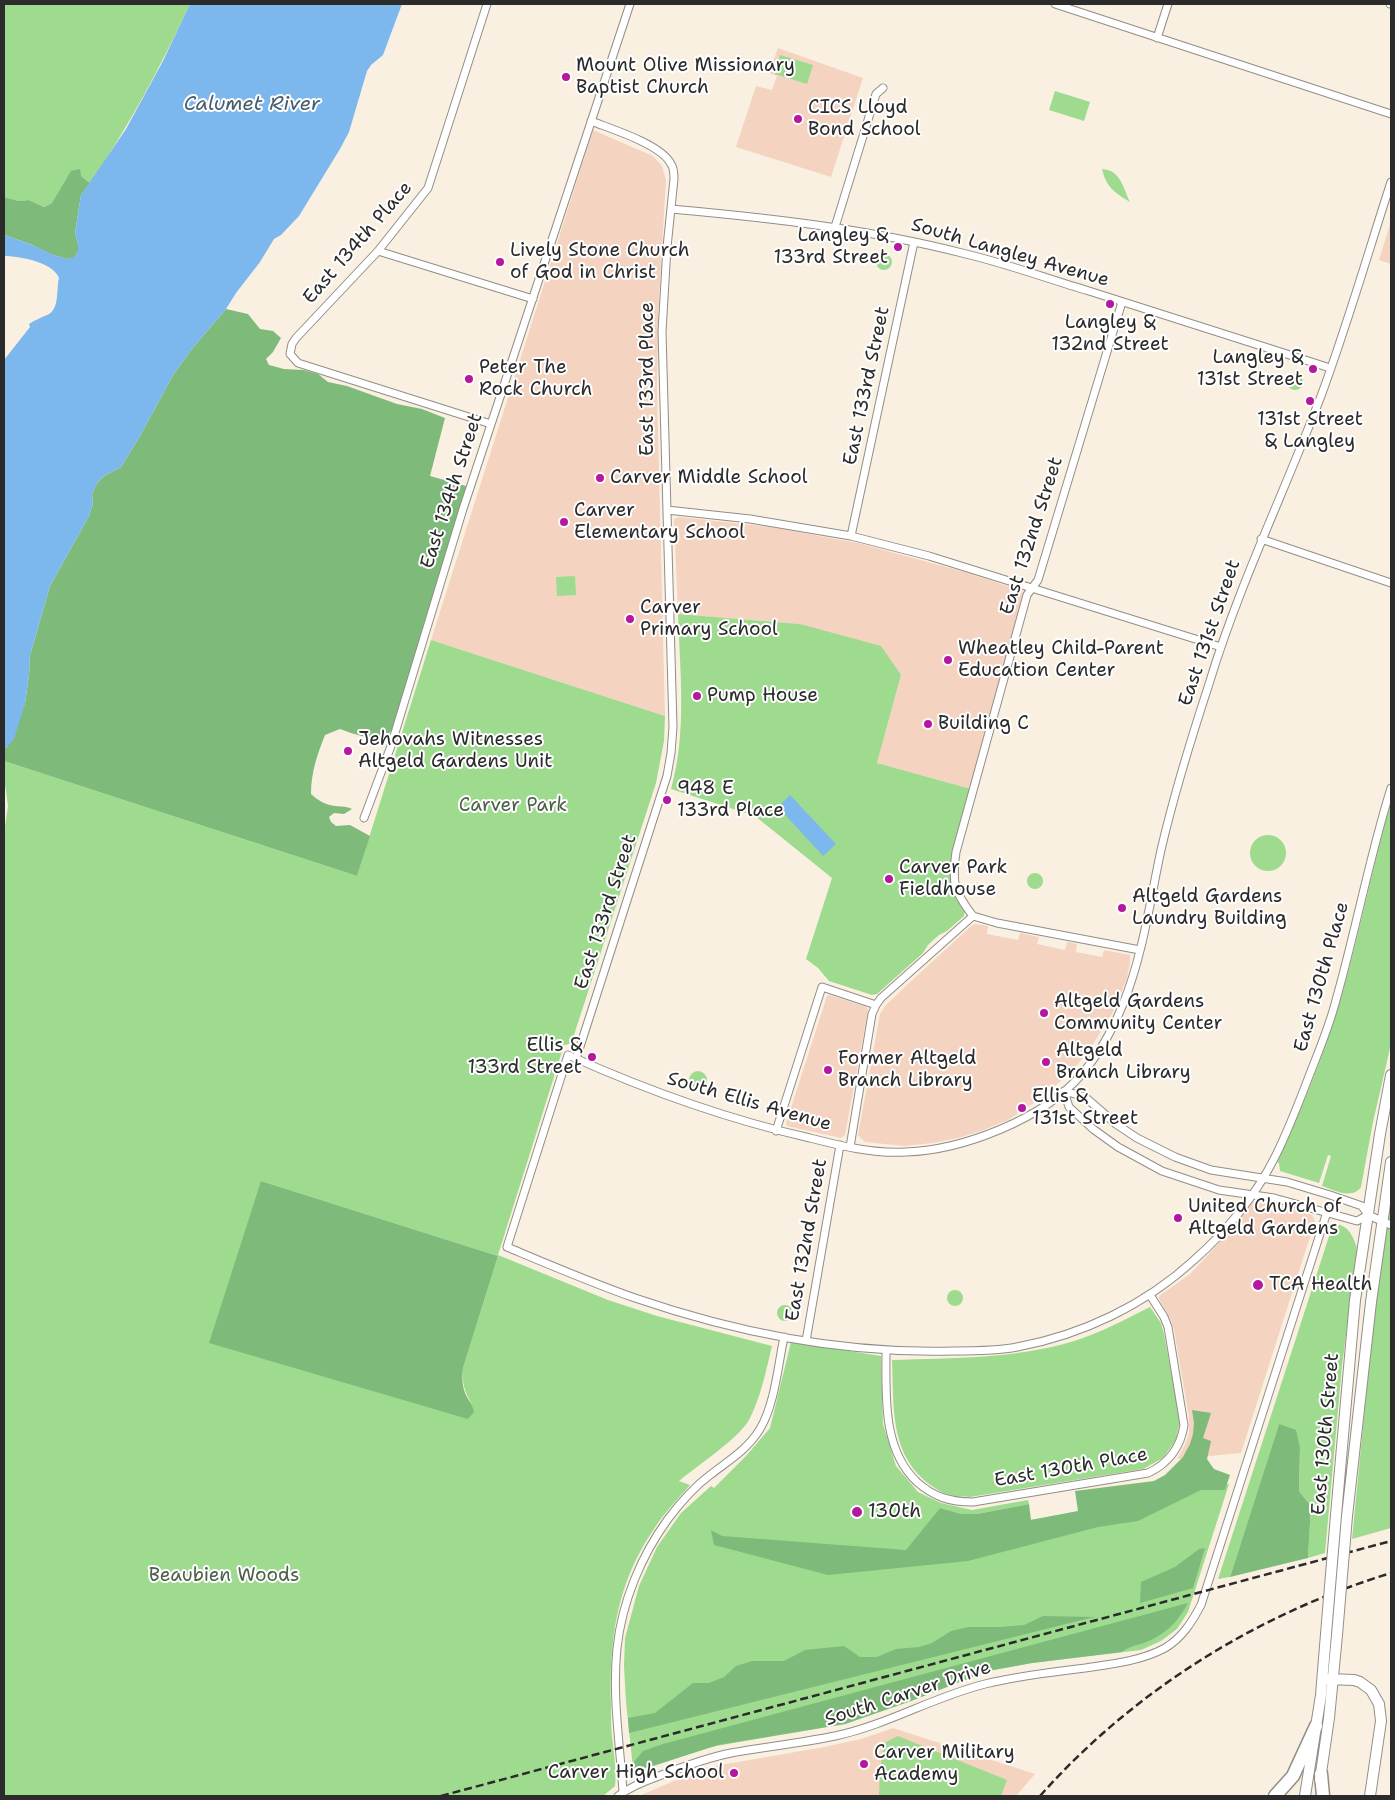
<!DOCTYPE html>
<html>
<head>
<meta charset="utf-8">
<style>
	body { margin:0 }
	#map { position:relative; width:1395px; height:1800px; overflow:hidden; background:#faf0e2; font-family:"Shantell Sans",sans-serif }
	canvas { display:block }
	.frame { position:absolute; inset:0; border:5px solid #2b2b2b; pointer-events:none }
</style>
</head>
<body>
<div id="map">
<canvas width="1395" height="1800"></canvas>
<div class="frame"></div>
</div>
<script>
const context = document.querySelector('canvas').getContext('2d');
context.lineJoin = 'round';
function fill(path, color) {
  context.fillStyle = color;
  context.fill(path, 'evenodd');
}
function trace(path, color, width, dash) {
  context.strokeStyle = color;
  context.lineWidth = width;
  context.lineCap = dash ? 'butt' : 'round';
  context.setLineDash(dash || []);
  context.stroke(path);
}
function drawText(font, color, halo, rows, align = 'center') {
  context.font = font + ' "Shantell Sans",sans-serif';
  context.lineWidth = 4;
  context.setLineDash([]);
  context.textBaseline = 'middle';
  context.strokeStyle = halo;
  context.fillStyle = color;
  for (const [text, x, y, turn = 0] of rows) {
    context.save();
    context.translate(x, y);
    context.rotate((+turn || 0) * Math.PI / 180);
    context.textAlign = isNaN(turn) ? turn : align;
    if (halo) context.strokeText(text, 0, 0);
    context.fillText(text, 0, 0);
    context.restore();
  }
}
fill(new Path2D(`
	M778,48L863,78L831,177L736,147L756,86L772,90L777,76L769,73Z
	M593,130L653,156L662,166L666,180L658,317L657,391L665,716L431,640Z
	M1391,221V264L1379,260Z
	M679,517L771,527L858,543L968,573L1023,591L1024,597L971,789L877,763L901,675L800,624L678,614L674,519Z
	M975,924L988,926L987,934L1018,940L1020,933L1039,937L1037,944L1065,950L1067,942L1077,944L1076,952L1102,957L1104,950L1130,955V963L1127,978L1119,999L1111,1016L1090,1049L1074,1069L1043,1097L1008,1120L981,1131L958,1138L933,1143L904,1146L865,1142L858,1135L880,1014L886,1005L908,984L970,927Z
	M829,995L867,1007L868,1010L845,1135L841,1138L787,1126L786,1123L827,996Z
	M1253,1201L1284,1206L1312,1215L1315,1221L1241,1453L1177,1459L1185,1445L1189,1433V1417L1174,1330L1171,1320L1159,1299V1296L1190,1274L1208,1255L1227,1234Z
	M893,1728L1035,1774L1016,1796H639L704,1768L824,1747L861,1739Z`), '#f4d3c0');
fill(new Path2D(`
	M4,4H190C161,66 129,126 90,183L81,176L52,203L44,207L29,200L19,201L4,197Z
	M780,55L813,65L807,84L775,74Z
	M1055,91L1090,102L1084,121L1049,110Z
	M1102,169C1121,170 1123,188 1130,202C1115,193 1106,187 1102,169Z
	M876 262a8 8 0 1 1 16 0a8 8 0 1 1-16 0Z
	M1287 382a8 8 0 1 1 16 0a8 8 0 1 1-16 0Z
	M575,576L576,595L557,596L556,577Z
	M678,614L800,624L881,646L901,675L877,763L971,789L951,866L952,879L965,909L964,916L947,931L939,935L928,945L923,953L877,994L872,995L829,981L818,968L806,959L832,878L755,816L671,789C687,732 680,673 678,614Z
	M431,640L665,716L664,741L656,783L572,1041L569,1044L564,1045L498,1255L608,1300L657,1316L772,1346C766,1370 761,1397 749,1420C738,1439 697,1466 679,1481L690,1485C678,1499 664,1513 654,1529C616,1584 609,1641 611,1706C611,1719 611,1732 613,1744C614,1758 617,1772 615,1786L603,1796H4V833L8,806L4,777V761L357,876ZM261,1181L498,1256L463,1368C462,1382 464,1392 472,1404Z
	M1391,802V1044L1373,1122L1361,1187C1352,1200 1334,1190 1322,1186L1331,1156L1328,1155L1319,1183L1280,1171L1279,1163L1277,1162C1303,1107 1326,1049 1343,991C1361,928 1373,864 1391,802Z
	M1250 853a18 18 0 1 1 36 0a18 18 0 1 1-36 0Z
	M1027 881a8 8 0 1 1 16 0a8 8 0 1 1-16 0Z
	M689 1080a9 9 0 1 1 18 0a9 9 0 1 1-18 0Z
	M1391,1189V1528L1352,1539L1379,1264Z
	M1336,1224C1349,1226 1353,1236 1357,1248L1342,1366L1325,1553L1308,1558L1311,1506L1299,1491L1300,1448L1279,1424L1230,1577L1218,1579L1331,1230Z
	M947 1298a8 8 0 1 1 16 0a8 8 0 1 1-16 0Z
	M777 1313a8 8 0 1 1 16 0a8 8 0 1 1-16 0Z
	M1150,1307L1161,1323L1164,1334L1180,1421L1176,1440L1163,1458L1143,1469L970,1497C964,1496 957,1497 951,1495C941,1493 931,1486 924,1480C889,1449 894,1403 892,1360C954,1358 1014,1359 1074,1341C1100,1333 1126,1319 1150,1307Z
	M791,1342L881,1356L883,1424L896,1466L918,1492L941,1503L972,1510L1028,1500L1029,1504L977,1514H962L940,1508L925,1528L1030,1520L1229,1484L1188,1612L1177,1629L1161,1641L1141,1650L1032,1663L988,1671L911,1701L845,1724L716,1746L633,1768L626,1702L624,1666L625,1638L639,1586L657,1547L681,1513L711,1486L714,1488L746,1456L770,1428Z
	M898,1736L1007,1780L1001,1796H879L880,1769L884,1743Z`), '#9edb8f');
fill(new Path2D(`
	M80,169L81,176L90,183L81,195L75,233L78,244V251L74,258L68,259L53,255L30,244L4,235V197L19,201L29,200L44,207L52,203L71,171Z
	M226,309L248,314L260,329L273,331L281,338L273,352L266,359L269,365L284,369L304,370L318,374L328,382L347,386L397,404L422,409L445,418L430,476L466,486L392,730L384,739C368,738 355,735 340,729L325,735C317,755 311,773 311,794C319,801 325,805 336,806C342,807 346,806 352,809L344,814L334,813L329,817L331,822L336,826L350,825L370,836L357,876L4,761V748L7,747L25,703L29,675L30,655L50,586L89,516L93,503L92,494L97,483L104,476L121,467L140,436L173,375L191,350Z
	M261,1181L498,1256L463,1368C462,1377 462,1384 465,1393C468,1400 472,1403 474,1412L468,1419L209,1343Z
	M1192,1410L1211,1413L1203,1438L1211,1441L1207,1459L1214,1469L1230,1475L1225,1490H1201L1138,1521L1098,1527L968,1561L828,1575L714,1545L711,1530L722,1536L906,1550L940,1508L962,1514H977L1029,1504L1031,1520L1078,1511L1075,1491L1154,1481L1165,1475L1183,1457L1190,1444L1193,1434L1194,1423Z
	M1279,1424L1296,1430L1300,1448L1299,1491L1311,1506L1308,1558L1230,1577Z
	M1205,1548L1193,1588L1140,1603L1141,1582L1175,1567L1199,1549Z
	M1188,1603C1179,1621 1164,1636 1144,1643C1135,1646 1130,1646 1122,1652L1032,1663L988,1671L911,1701L845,1724L718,1745L641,1770L633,1768V1763L643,1751L663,1744Z
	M1043,1616L1094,1617L629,1733L628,1718L655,1713L693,1683H709L724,1677L736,1666L752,1661H784L805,1650L844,1646L860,1657H877L896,1649L919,1647L932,1643L951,1631L968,1627H1000L1024,1625Z`), '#7ebb7a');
fill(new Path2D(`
	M190,4H402L383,55L371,65L367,71L349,132L340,149L299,216L281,235L274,239L260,262L236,293L226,309L191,350L173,375L140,436L121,467L104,476L97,483L92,494L93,503L89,516L50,586L30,655L29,675L25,703L14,739L7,747L4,748V360L30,327L29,324C35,320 40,318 47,315C60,310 56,290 59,278C53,262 19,256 4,256V235L30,244L54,255L68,259L74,257L78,251V244L75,233L81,195L126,129L163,61Z
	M790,795L836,844L823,856L778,807Z`), '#7cb8ee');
const street = new Path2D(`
	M487,4L428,188L378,251L296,338L292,344L290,354L298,363L491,424
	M1055,4L1391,114
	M1390,4H1391
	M1157,38L1168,4
	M1391,182C1368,253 1347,326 1321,396C1284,493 1239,585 1209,684C1191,739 1174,794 1161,850C1150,901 1143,955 1123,1004C1113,1029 1099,1054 1081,1075C1043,1119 963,1150 906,1152C874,1154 841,1146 810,1138C726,1119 646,1090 568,1055L507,1247C550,1265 592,1283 635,1298C737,1333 847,1354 954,1351C975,1351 997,1351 1017,1347C1082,1335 1145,1305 1194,1260C1226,1232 1256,1195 1275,1157C1289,1129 1300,1100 1311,1071C1320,1048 1330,1024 1336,1000C1356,930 1369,858 1391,788
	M671,209C771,218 869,229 966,254C1008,264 1048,279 1089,291C1170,317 1250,342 1330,368
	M835,227L876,94L883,88
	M378,251L533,299
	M667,510L750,519L851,536L929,556L1221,647
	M851,536L914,242
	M1261,539L1391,583
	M364,818L391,746L463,509L630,4
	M973,916L997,923L1140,950
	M576,1059L667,776L671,753L673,727L662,332L667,247L674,179C674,174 674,168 671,164C661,144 611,129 591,121
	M1064,1091L1085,1097L1116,1124L1137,1138L1175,1157L1211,1170L1287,1182L1330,1195L1362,1206L1368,1215L1391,1225
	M1064,1091L1069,1107L1093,1129L1118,1147L1162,1171L1219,1190L1274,1198L1357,1221L1368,1215
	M776,1131L822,987L876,1005
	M850,1147L872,1014L876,1005L881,998L973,916C953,890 952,883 956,852L1027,595L1038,580L1122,302
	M806,1341L840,1145
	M886,1351C886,1395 882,1449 917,1482C934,1497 950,1502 973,1502L1148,1473C1168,1464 1181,1447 1184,1425L1168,1327L1164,1317L1150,1295
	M623,1792C620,1745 612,1696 617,1648C622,1602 641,1556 668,1519C680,1503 694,1487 710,1475C728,1461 748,1449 760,1429C775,1404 778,1365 784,1337
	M618,1796C630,1787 645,1781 659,1776C682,1767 706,1758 731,1753C765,1747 801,1743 835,1736C887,1725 933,1697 985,1684C1018,1676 1051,1672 1085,1668C1112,1664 1141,1661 1165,1648C1182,1638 1192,1622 1201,1605L1327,1212`);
const secondary = new Path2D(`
	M1336,1515L1355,1300L1380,1134L1391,1075
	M1347,1516L1371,1302L1391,1162
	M1327,1679L1354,1680L1360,1682L1371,1690L1379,1704L1381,1721L1370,1796
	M1320,1780L1329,1718L1337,1635
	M1305,1796L1321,1695L1326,1634`);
const highway = new Path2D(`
	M1321,1774L1323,1796
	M1275,1796L1293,1776L1316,1726`);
trace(street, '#928e86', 9);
trace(secondary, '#928e86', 12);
trace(highway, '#928e86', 15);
trace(street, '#fff', 7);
trace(secondary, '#fff', 10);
trace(highway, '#fff', 12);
trace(new Path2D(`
	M441,1796L1391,1541
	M1040,1796C1133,1691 1257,1614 1391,1573`), '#2b2b2b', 2.5, [8, 4]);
const secondaryBridge = new Path2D(`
	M1326,1634L1336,1515
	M1337,1635L1347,1516`);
trace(secondaryBridge, '#928e86', 12, []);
trace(secondaryBridge, '#fff', 10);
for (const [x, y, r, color] of [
	[566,77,5,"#b5179e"],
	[798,119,5,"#b5179e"],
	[898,247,5,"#b5179e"],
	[500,262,5,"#b5179e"],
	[1110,304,5,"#b5179e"],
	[1313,369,5,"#b5179e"],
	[469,379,5,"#b5179e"],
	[1310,401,5,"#b5179e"],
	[600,478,5,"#b5179e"],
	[564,522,5,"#b5179e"],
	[630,619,5,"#b5179e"],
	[948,660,5,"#b5179e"],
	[697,696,5,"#b5179e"],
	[928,724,5,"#b5179e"],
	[348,751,5,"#b5179e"],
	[667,800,5,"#b5179e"],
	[889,879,5,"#b5179e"],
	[1122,908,5,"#b5179e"],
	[1044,1013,5,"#b5179e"],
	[592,1057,5,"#b5179e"],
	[1046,1062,5,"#b5179e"],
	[828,1070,5,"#b5179e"],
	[1022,1108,5,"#b5179e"],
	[1178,1218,5,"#b5179e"],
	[1258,1285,6,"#b5179e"],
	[857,1512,6,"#b5179e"],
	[864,1764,5,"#b5179e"],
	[734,1773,5,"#b5179e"]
]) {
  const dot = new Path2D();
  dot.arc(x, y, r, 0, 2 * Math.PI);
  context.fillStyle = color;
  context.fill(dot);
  trace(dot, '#fff', 2);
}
drawText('19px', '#2b2b2b', '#fff', [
	["Mount Olive Missionary",576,66],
	["Baptist Church",576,88],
	["CICS Lloyd",808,108],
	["Bond School",808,130],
	["Langley &",888,236,"right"],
	["133rd Street",888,258,"right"],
	["Lively Stone Church",510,251],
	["of God in Christ",510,273],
	["Langley &",1110,323,"center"],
	["132nd Street",1110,345,"center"],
	["Langley &",1303,358,"right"],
	["131st Street",1303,380,"right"],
	["Peter The",479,368],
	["Rock Church",479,390],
	["131st Street",1310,420,"center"],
	["& Langley",1310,442,"center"],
	["Carver Middle School",610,478],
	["Carver",574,511],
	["Elementary School",574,533],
	["Carver",640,608],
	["Primary School",640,630],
	["Wheatley Child-Parent",958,649],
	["Education Center",958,671],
	["Pump House",707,696],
	["Building C",938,724],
	["Jehovahs Witnesses",358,740],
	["Altgeld Gardens Unit",358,762],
	["948 E",677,789],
	["133rd Place",677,811],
	["Carver Park",899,868],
	["Fieldhouse",899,890],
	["Altgeld Gardens",1132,897],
	["Laundry Building",1132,919],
	["Altgeld Gardens",1054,1002],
	["Community Center",1054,1024],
	["Ellis &",582,1046,"right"],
	["133rd Street",582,1068,"right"],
	["Altgeld",1056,1051],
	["Branch Library",1056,1073],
	["Former Altgeld",838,1059],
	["Branch Library",838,1081],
	["Ellis &",1032,1097],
	["131st Street",1032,1119],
	["United Church of",1188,1207],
	["Altgeld Gardens",1188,1229],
	["TCA Health",1269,1285],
	["130th",868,1512],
	["Carver Military",874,1753],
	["Academy",874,1775],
	["Carver High School",724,1773,"right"]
], 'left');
drawText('19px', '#2b2b2b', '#fff', [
	["East 134th Place",358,243,-49],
	["South Langley Avenue",1010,253,16],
	["East 133rd Place",648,379,-90],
	["East 133rd Street",867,386,-78],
	["East 134th Street",452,491,-72],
	["East 132nd Street",1032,536,-72],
	["East 131st Street",1210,633,-71],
	["East 133rd Street",606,912,-72],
	["East 130th Place",1322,977,-74],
	["South Ellis Avenue",749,1102,16],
	["East 132nd Street",807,1240,-80],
	["East 130th Street",1326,1434,-85],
	["East 130th Place",1071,1468,-10],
	["South Carver Drive",908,1694,-18]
]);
drawText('19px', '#4e6049', '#fff', [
	["Carver Park",513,806],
	["Beaubien Woods",224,1576]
]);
drawText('italic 20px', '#475c6f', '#fff', [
	["Calumet River",252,105]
]);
</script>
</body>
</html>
